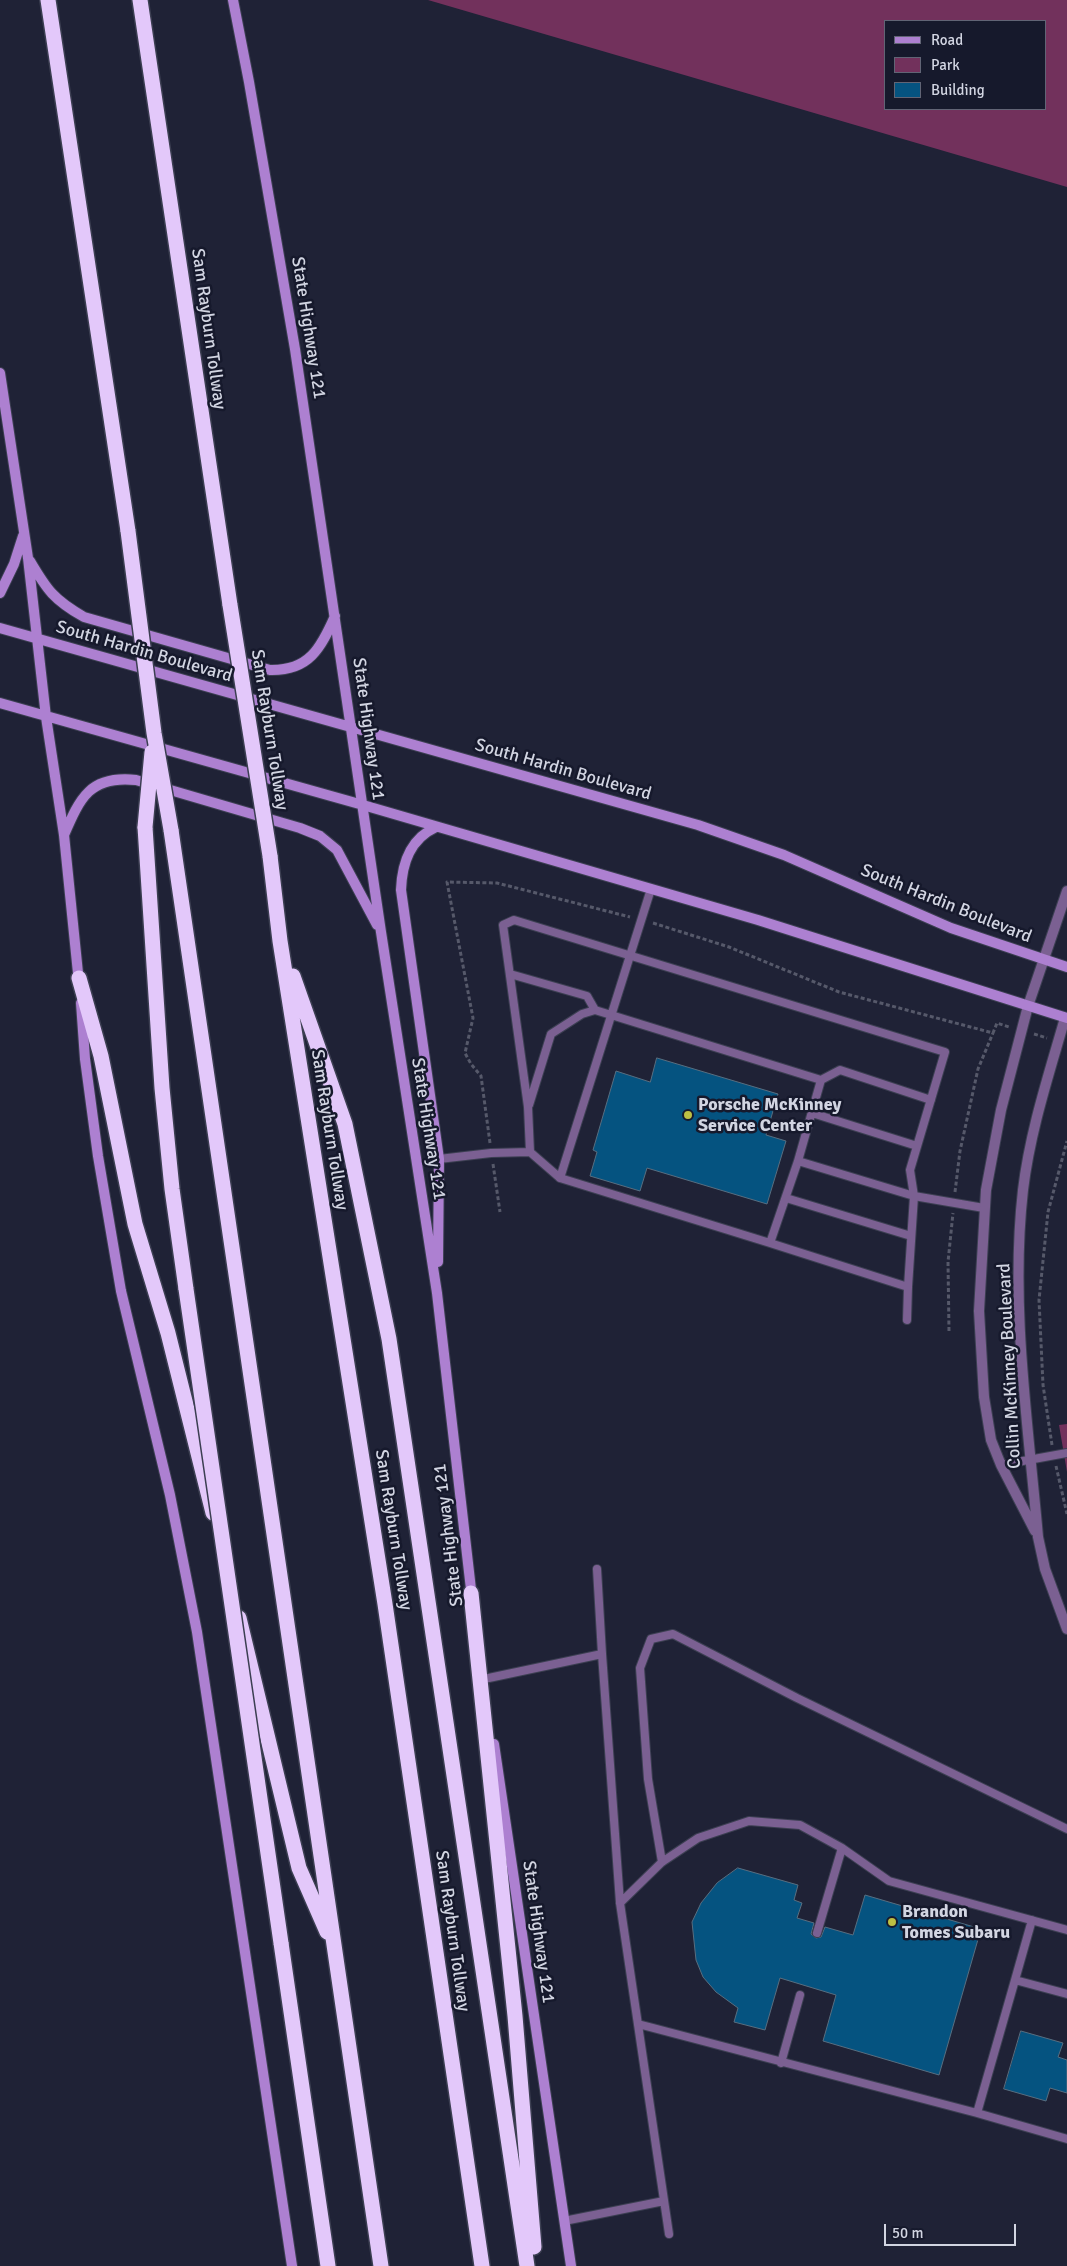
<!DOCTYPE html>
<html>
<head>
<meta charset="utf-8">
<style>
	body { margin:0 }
	#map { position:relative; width:1067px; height:2266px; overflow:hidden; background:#1f2236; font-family:Signika,sans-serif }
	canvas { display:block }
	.legend { position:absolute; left:884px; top:20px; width:162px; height:90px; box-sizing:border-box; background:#16192c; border:1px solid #616475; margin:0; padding:6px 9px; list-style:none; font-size:15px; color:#d2d5e2 }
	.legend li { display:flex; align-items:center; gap:10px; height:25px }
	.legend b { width:25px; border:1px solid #616475 }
	.scale { position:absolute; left:884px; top:2224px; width:132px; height:22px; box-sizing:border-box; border:2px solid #d2d5e2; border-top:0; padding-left:6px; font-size:15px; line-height:18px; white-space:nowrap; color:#d2d5e2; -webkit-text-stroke:4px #16192c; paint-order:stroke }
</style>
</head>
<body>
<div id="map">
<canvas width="1067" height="2266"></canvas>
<ul class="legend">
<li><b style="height:6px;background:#ad80d1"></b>Road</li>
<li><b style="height:14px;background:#72315c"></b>Park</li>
<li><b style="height:14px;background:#055380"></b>Building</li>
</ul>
<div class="scale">50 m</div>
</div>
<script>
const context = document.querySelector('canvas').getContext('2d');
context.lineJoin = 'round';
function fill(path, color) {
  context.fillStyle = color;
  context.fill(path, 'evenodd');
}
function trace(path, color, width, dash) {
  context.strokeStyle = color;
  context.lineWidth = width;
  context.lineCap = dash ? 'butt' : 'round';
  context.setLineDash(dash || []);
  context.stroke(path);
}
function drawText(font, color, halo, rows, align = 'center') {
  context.font = font + ' Signika,sans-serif';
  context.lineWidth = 5;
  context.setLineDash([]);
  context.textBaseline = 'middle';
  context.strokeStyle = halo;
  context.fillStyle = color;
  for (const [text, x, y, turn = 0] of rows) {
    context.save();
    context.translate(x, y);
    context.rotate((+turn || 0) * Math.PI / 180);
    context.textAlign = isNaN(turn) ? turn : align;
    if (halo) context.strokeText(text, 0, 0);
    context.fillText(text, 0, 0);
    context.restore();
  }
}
fill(new Path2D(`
	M428,0H1067V187ZM1046,21V109H886V21Z
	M1067,1424V1472L1059,1425Z`), '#72315c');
const building = new Path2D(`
	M657,1058L778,1094L766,1135L786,1141L767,1204L647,1168L640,1191L590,1176L597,1152L593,1150L616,1071L650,1082Z
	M738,1868L798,1885L794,1900L802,1903L797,1918L814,1923L811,1934L816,1938L821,1937L825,1927L853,1935L865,1895L981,1929L939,2075L823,2041L836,1995L780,1978L765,2030L734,2022L738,2008L716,1992L703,1977L696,1960L692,1922L701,1903L717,1883Z
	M1021,2031L1063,2043L1058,2057L1067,2060V2093L1050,2088L1046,2101L1004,2089Z`);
fill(building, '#055380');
trace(building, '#586e80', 1);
const service = new Path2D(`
	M510,974L587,996L595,1010L821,1080L798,1161L914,1196L984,1208
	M821,1080L840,1070L931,1100
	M529,1105L551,1034L582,1014L595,1010
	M812,1113L917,1146
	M530,1152L528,1107L503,925L514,920L945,1052L910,1170L914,1196L908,1287L770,1243L798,1161
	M439,1159L491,1153L530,1152L560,1178L651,889
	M560,1178L770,1243
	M786,1198L911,1236
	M907,1320L908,1287
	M1001,1465L1067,1453
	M602,1654L620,1903L669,2234
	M484,1679L602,1654L597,1569
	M662,1862L648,1779L640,1668L651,1639L673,1634L797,1698L1067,1829
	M620,1903L662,1862L698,1838L749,1821L800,1825L842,1848L889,1881L1067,1930
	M1032,1920L1015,1980L1067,1994
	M817,1933L842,1848
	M638,2024L977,2113L1067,2139
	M781,2063L800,1995
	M977,2113L1015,1980
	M564,2221L664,2201`);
const minor = new Path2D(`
	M1028,1006L1001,1110L986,1190L979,1311L984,1397L991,1440L1001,1465L1035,1531
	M1065,1018C1049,1074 1030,1131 1023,1190C1010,1305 1028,1422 1038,1537L1045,1569L1067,1629`);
const tertiary = new Path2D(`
	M1028,1006L1067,891`);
const secondary = new Path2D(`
	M233,0L249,82L295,349L381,932L437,1293L472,1598
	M0,373L28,558L46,717L64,835L79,983
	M30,561C47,590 54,600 84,617L270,670C309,671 321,648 335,616
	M0,593L14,564L23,536
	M0,628L698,825L784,855L951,928L1067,967
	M0,703L363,805L758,920L1067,1018
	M436,827C410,839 402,863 401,890L439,1159L438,1262
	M64,835C80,798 90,775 136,780L300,828L320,836L337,850L377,925
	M81,1003L85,1059L98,1156L121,1291L170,1495L197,1632L292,2266
	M494,1744L571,2266`);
const motorway = new Path2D(`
	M48,0L128,531
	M140,0L230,605
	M145,827L162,1088L172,1189L186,1289
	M171,830L381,2266
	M270,856L280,941L385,1604L482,2266
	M293,976L345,1124L389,1339L527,2266
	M79,978L101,1056L135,1224L168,1333L213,1513
	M471,1593L515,2016L534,2247
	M239,1618L299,1868L327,1932
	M281,1943L328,2266`);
trace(service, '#3c3f52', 10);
trace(minor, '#3c3f52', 12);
trace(tertiary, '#3c3f52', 12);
trace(secondary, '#3c3f52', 12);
trace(motorway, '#3c3f52', 18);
trace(new Path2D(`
	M653,923L729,947L839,992L993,1033L997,1023L1009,1027
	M1034,1034L1047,1038
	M490,1143L481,1076L471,1064L465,1053L473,1018L447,882L497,883L630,917
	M493,1164L500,1212
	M955,1192L960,1151L978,1069L993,1033
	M949,1331L948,1262L953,1213
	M1052,1445L1043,1385L1039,1300L1048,1212L1067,1141
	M1056,1466L1067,1514`), '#56596a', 3, [4, 2.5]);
trace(service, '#7b6092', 8);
trace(minor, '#7b6092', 10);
trace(tertiary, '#7b6092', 10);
trace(secondary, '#ad80d1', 10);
trace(motorway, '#e3c8fa', 15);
const motorwayBridge = new Path2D(`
	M128,531L154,733L171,830
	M230,605L270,856
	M145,827L152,752
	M186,1289L281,1943`);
trace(motorwayBridge, '#3c3f52', 18, []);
trace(motorwayBridge, '#e3c8fa', 15);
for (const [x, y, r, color] of [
	[688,1115,5,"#bdbf43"],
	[892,1922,5,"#bdbf43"]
]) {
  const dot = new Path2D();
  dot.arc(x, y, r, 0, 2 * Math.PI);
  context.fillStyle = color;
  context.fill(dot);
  trace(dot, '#16192c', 2);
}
drawText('18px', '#d2d5e2', '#16192c', [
	["State Highway 121",308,328,81],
	["Sam Rayburn Tollway",208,329,82],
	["South Hardin Boulevard",144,652,16],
	["State Highway 121",368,729,82],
	["Sam Rayburn Tollway",269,730,81],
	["South Hardin Boulevard",563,770,16],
	["South Hardin Boulevard",946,904,22],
	["State Highway 121",428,1129,81],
	["Sam Rayburn Tollway",329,1130,81],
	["Collin McKinney Boulevard",1010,1366,-93],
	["Sam Rayburn Tollway",393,1530,81],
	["State Highway 121",449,1535,-97],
	["Sam Rayburn Tollway",452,1931,82],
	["State Highway 121",538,1932,82]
]);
drawText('bold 18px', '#d2d5e2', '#16192c', [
	["Porsche McKinney",698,1105],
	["Service Center",698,1126],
	["Brandon",902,1912],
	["Tomes Subaru",902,1933]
], 'left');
</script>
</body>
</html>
